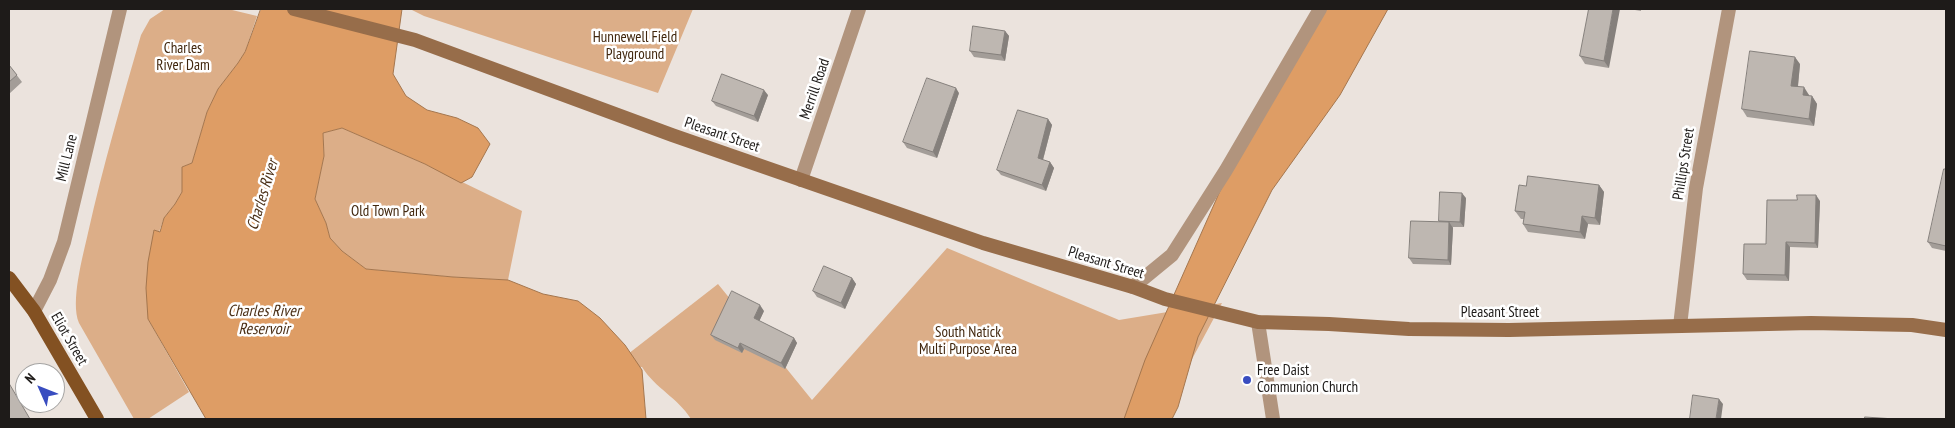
<!DOCTYPE html>
<html>
<head>
<meta charset="utf-8">
<style>
	body { margin:0 }
	#map { position:relative; width:1955px; height:428px; overflow:hidden; background:#ebe3dd; font-family:"PT Sans Narrow",sans-serif }
	canvas { display:block }
	.frame { position:absolute; inset:0; border:10px solid #1e1b19; pointer-events:none }
	.north { position:absolute; left:15px; top:363px; width:50px; height:50px; box-sizing:border-box; background:#fff; border:1px solid #a5a4a3; border-radius:50%; rotate:314deg; font-size:14px; font-weight:700; line-height:20px; text-align:center; color:#1e1b19 }
	.north::after { content:''; display:block; margin:auto; width:18px; height:22px; background:#394dc0; clip-path:polygon(50% 0,100% 100%,50% 72%,0 100%) }
</style>
</head>
<body>
<div id="map">
<canvas width="1955" height="428"></canvas>
<div class="frame"></div>
<div class="north">N</div>
</div>
<script>
const context = document.querySelector('canvas').getContext('2d');
context.lineJoin = 'round';
function fill(path, color) {
  context.fillStyle = color;
  context.fill(path, 'evenodd');
}
function trace(path, color, width, dash) {
  context.strokeStyle = color;
  context.lineWidth = width;
  context.lineCap = dash ? 'butt' : 'round';
  context.setLineDash(dash || []);
  context.stroke(path);
}
function drawText(font, color, halo, rows, align = 'center') {
  context.font = font + ' "PT Sans Narrow",sans-serif';
  context.lineWidth = 5;
  context.setLineDash([]);
  context.textBaseline = 'middle';
  context.strokeStyle = halo;
  context.fillStyle = color;
  for (const [text, x, y, turn = 0] of rows) {
    context.save();
    context.translate(x, y);
    context.rotate((+turn || 0) * Math.PI / 180);
    context.textAlign = isNaN(turn) ? turn : align;
    if (halo) context.strokeText(text, 0, 0);
    context.fillText(text, 0, 0);
    context.restore();
  }
}
fill(new Path2D(`
	M165,9H228L257,16L245,52L238,63L218,89L207,112L192,163L182,167V192L175,204L164,218L159,232L154,230L148,319L189,392L148,419H134L79,323C70,302 83,256 88,233C103,166 122,101 141,35L150,19Z
	M410,9H693L658,93L424,16Z
	M342,128L425,164L522,211L508,280L453,277L366,269L342,251L330,238L326,223L315,199L324,156L323,133Z
	M947,248L1119,320L1222,303L1160,419H691C678,398 655,388 642,367H639L628,354L718,284L812,400Z`), '#dcae88');
const water = new Path2D(`
	M261,9H402L393,74L406,96L427,110L457,118L478,128L490,144L472,177L461,183L425,164L342,128L323,133L324,156L315,199L326,223L330,238L342,251L366,269L453,277L508,280L543,294L578,301L600,318L625,345L642,370L646,419H206L148,319L146,288L148,262L154,230L160,232L164,218L175,204L182,192V167L192,163L207,112L218,89L238,63L245,52Z
	M1325,9H1388L1340,95L1272,190L1198,337L1178,407L1172,419H1124L1145,360L1220,191Z`);
fill(water, '#de9d65');
trace(water, '#a4764e', 1);
trace(new Path2D(`
	M801,180L859,9
	M1133,287L1172,255L1226,170L1320,9
	M34,311L50,280L64,242L120,9
	M1680,326L1696,188L1729,9`), '#b1947d', 14);
trace(new Path2D(`
	M1258,322L1273,419`), '#b1947d', 14);
trace(new Path2D(`
	M294,9L415,40L672,135L983,243L1133,287L1165,299L1258,322L1329,324L1409,329L1509,330L1811,323L1912,325L1946,330`), '#976d4a', 14);
trace(new Path2D(`
	M9,278L34,311L97,419`), '#835122', 14);
fill(new Path2D(`
	M1589,9L1609,68L1585,64L1580,56Z
	M1629,9H1641V11Z
	M1005,31L1009,36L1005,61L974,57L970,51Z
	M1800,64L1798,87L1809,95V96H1812L1817,104L1814,126L1747,117L1742,109Z
	M9,65L22,82L9,94Z
	M959,93L937,158L907,148L903,142Z
	M768,95L758,122L716,106L712,101Z
	M1048,119L1052,125L1043,160L1050,162L1054,168L1046,191L1001,175L997,170Z
	M1946,169V251L1932,248L1928,242Z
	M1599,185L1604,192L1600,225L1588,224L1585,239L1528,232L1523,224L1524,219H1521L1515,211L1526,186Z
	M1466,198L1464,227H1453L1451,265L1413,264L1409,258L1439,222V221Z
	M1820,201L1818,248L1790,247L1789,281L1747,280L1743,274L1766,244Z
	M852,278L856,284L845,309L817,297L813,291Z
	M764,311L759,321L794,338L797,343L785,369L744,349L742,353L715,340L711,335Z`), '#a39d98');
fill(new Path2D(`
	M1613,9H1620L1609,68L1604,61Z
	M1005,31L1009,36L1005,61L1001,55Z
	M1795,57L1800,64L1797,94L1791,86Z
	M1804,87L1809,95L1808,103L1803,95Z
	M956,88L959,93L937,158L933,152Z
	M764,90L768,95L758,122L754,116Z
	M1812,96L1817,104L1814,126L1809,119Z
	M1048,119L1052,125L1042,163L1038,158Z
	M1050,162L1054,168L1046,191L1042,185Z
	M1599,185L1604,192L1600,225L1595,218Z
	M1462,193L1466,198L1464,227L1460,222Z
	M1816,195L1820,201L1818,248L1815,243Z
	M1582,216L1588,224L1585,239L1580,232Z
	M1449,222L1453,228L1451,265L1448,260Z
	M1786,242L1790,247L1789,281L1785,275Z
	M852,278L856,284L845,309L841,303Z
	M760,305L764,311L758,324L754,318Z
	M794,338L797,343L785,369L781,363Z
	M740,343L744,349L742,353L738,348Z
	M1719,399L1723,404L1721,419H1716Z`), '#85807c');
const building = new Path2D(`
	M1589,9H1613L1604,61L1580,56Z
	M973,26L1005,31L1001,55L970,51Z
	M1750,51L1795,57L1791,86L1804,87L1803,95L1812,96L1809,119L1742,109Z
	M9,65L17,75L9,82Z
	M722,74L764,90L754,116L712,101Z
	M927,78L956,88L933,152L903,142Z
	M1018,110L1048,119L1038,158L1050,162L1042,185L997,170Z
	M1944,169H1946V246L1928,242Z
	M1528,176L1599,185L1595,218L1582,216L1580,232L1523,224L1525,212L1515,211L1519,185L1526,186Z
	M1440,192L1462,193L1460,222L1439,221Z
	M1797,195H1816L1815,243L1786,242L1785,275L1743,274L1744,244H1766L1767,200H1797Z
	M1411,221L1449,222L1448,260L1409,258Z
	M824,266L852,278L841,303L813,291Z
	M732,291L760,305L754,318L794,338L781,363L740,343L738,348L711,335Z
	M10,385L30,419H9V386Z
	M1693,395L1719,399L1716,419H1690Z
	M1865,417L1895,419H1865Z`);
fill(building, '#beb7b1');
trace(building, '#85807c', 1);
for (const [x, y, r, color] of [
	[1247,380,5,"#394dc0"]
]) {
  const dot = new Path2D();
  dot.arc(x, y, r, 0, 2 * Math.PI);
  context.fillStyle = color;
  context.fill(dot);
  trace(dot, '#fff', 2);
}
drawText('15px', '#41270e', '#fff', [
	["Hunnewell Field",635,38],
	["Playground",635,55],
	["Charles",183,49],
	["River Dam",183,66],
	["Old Town Park",388,212],
	["South Natick",968,333],
	["Multi Purpose Area",968,350]
]);
drawText('15px', '#1e1b19', '#fff', [
	["Merrill Road",815,89,-71],
	["Pleasant Street",722,135,19],
	["Mill Lane",67,158,-76],
	["Phillips Street",1684,164,-81],
	["Pleasant Street",1106,263,17],
	["Pleasant Street",1500,313],
	["Eliot Street",69,339,60]
]);
drawText('15px', '#1e1b19', '#fff', [
	["Free Daist",1257,371],
	["Communion Church",1257,388]
], 'left');
drawText('italic 16px', '#4b3017', '#fff', [
	["Charles River",263,195,-73],
	["Charles River",264,311],
	["Reservoir",264,329]
]);
</script>
</body>
</html>
